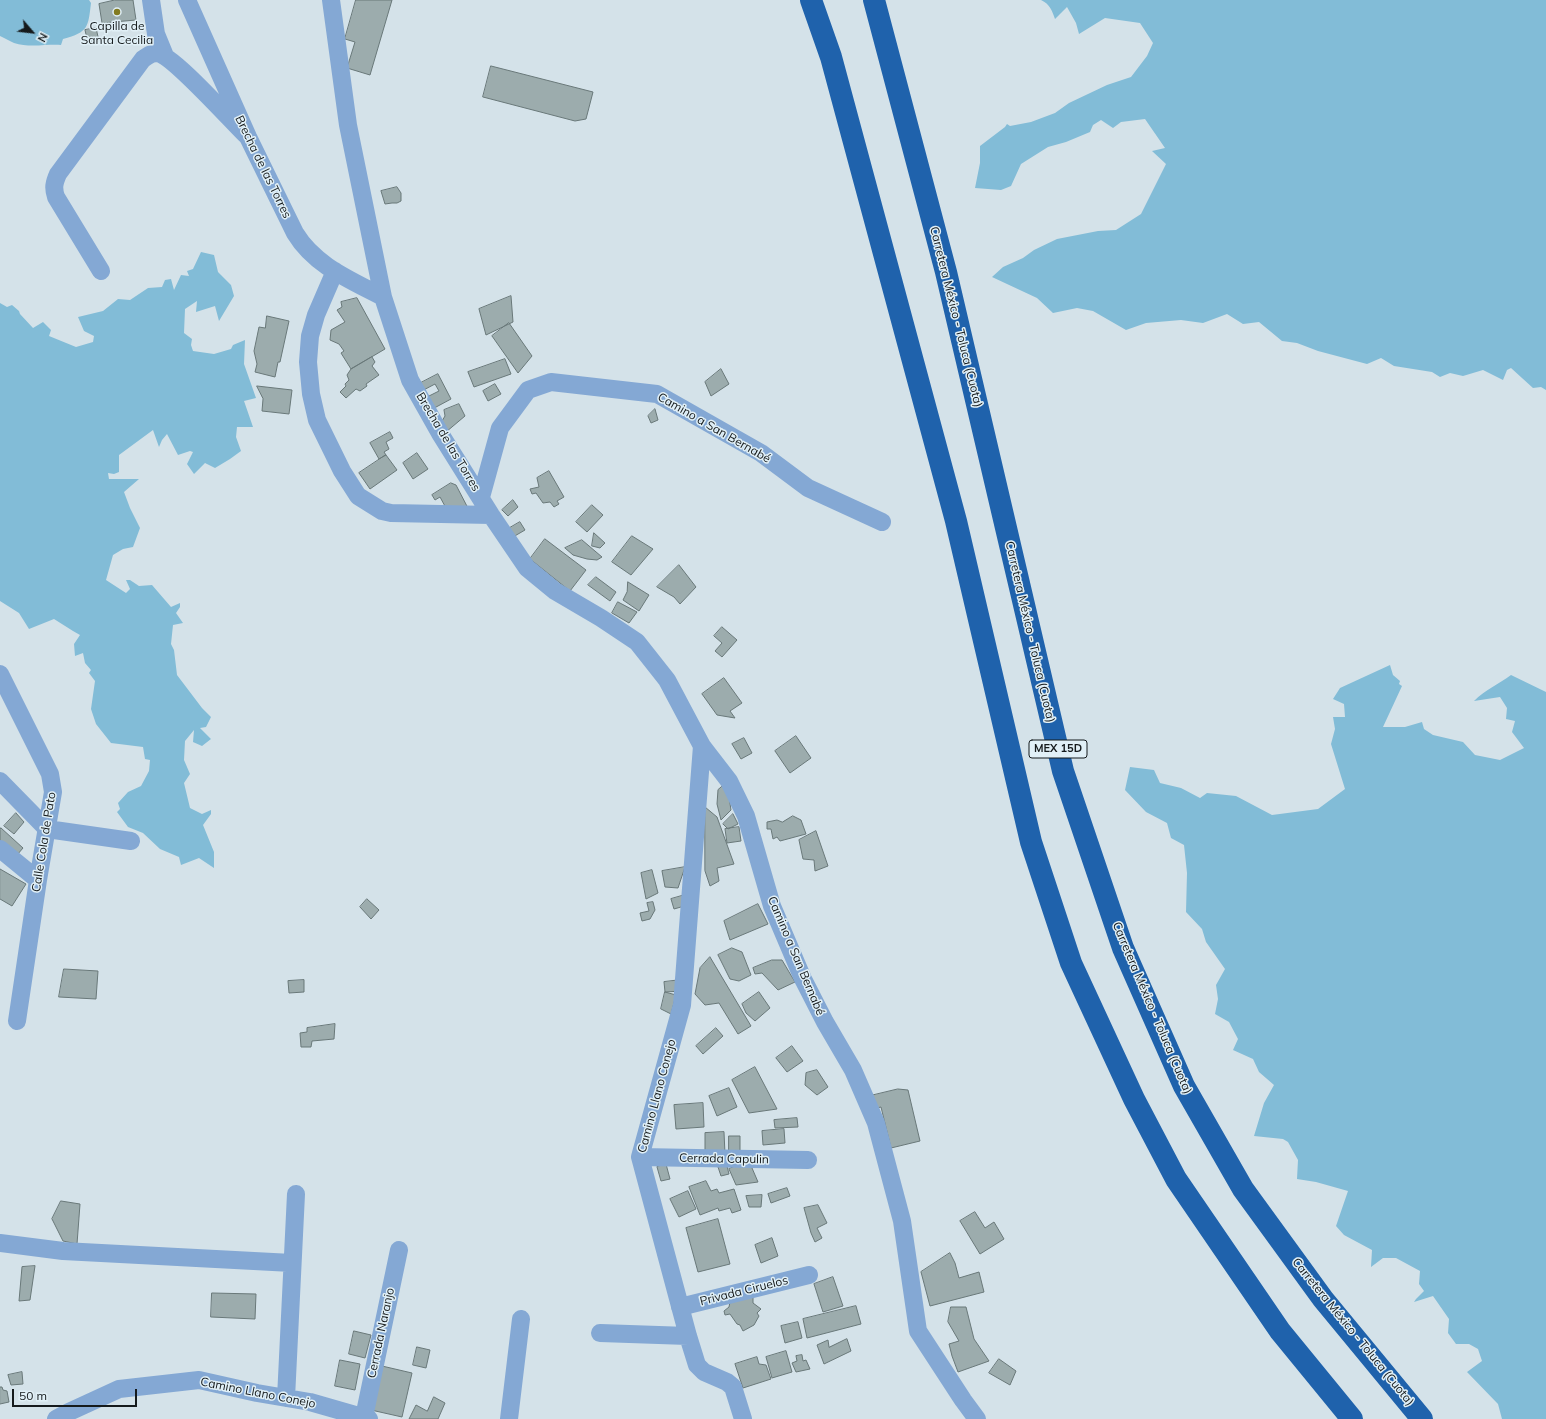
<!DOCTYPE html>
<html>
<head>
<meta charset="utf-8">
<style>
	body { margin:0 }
	#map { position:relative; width:1546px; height:1419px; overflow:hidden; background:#d4e2e9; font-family:Mulish,sans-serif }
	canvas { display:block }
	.north { position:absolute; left:12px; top:12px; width:40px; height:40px; -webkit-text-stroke:3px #e1f0f7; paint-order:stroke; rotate:118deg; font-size:11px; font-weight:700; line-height:16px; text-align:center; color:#151a1c }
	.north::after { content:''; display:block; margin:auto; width:14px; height:18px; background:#151a1c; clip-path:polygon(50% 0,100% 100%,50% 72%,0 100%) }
	.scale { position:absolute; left:12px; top:1389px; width:125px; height:18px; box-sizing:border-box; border:2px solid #151a1c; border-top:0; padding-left:5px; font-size:12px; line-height:14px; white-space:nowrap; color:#151a1c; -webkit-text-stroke:3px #e1f0f7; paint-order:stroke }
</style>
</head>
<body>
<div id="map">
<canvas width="1546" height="1419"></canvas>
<div class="north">N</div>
<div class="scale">50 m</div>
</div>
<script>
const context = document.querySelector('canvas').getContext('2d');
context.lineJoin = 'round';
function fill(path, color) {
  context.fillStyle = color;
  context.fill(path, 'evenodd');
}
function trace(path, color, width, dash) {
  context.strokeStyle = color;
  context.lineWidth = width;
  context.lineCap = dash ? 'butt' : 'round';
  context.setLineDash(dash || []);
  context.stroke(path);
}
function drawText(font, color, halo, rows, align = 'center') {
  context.font = font + ' Mulish,sans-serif';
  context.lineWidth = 3;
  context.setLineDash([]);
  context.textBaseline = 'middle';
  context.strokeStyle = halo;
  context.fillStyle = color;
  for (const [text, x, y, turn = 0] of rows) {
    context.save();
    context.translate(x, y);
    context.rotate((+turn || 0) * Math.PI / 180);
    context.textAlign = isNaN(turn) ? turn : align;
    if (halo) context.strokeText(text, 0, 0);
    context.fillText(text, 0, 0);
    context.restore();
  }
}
fill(new Path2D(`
	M0,0H89L91,3C88,27 89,32 63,39L61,45C46,44 29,48 14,43C9,41 5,38 0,36Z
	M1041,0H1546V390L1541,387L1533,388L1511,368L1507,370L1503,380L1483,370L1463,376L1450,373L1440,377L1432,372L1394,366L1381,358L1367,364L1318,351L1297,343L1282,341L1259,322L1243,324L1227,314L1203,323L1181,320L1146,323L1126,330L1093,311L1077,308L1053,313L1037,298L992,277L1003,267L1023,258L1034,250L1057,239L1098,231L1116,230L1141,214L1166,164L1152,151L1165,148L1145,119L1121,122L1113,128L1101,120L1093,125L1090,132L1066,142L1048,147L1021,164L1011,186L1001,190L975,188L980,163V146L1005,127L1007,124L1010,126L1031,122L1055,113L1069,103L1107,85L1131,77L1147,56L1153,43L1140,23L1105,18L1079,34L1076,23L1067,7L1055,19C1052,11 1050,4 1041,0Z
	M201,252L214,255L218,272L231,285L234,296L219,321L215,306L196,312L197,301L185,309L184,333L192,339L191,345L193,351L214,354L231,349L233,345L245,340L244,364L256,398L244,401L253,427H237L236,437L241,451L230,459L215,468L205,463L194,474L187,464L193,452L190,451L178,455L167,434L162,440L159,447L153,430L119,455V472L114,474L108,473L109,479H139L124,492L130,508L140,528L133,547L123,549L113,555L106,580L126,593L130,589L126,580H130L139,586L152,585L171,607L180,603V607L176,613L183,623L173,625L171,644L174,650L177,675L202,708L211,717L206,727L200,728L211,739L202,746L193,742L194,730L185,741L184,760L190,774L184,783L190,808L202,814L211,810V814L203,825L214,852V868L199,858L181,865L179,857L160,849L143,833L128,827L117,812L120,809L118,803L128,792L141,786L149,771L150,760L145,759L143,747L111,743L96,724L91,709L95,681L89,673L91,670L85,663L83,653L75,656L74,644L80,635L73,631L54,619L29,629L19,613L0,601V303L7,307L12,305L19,311L20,314L33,328L43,322L51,330L49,336L76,347L93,342L94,336L84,331L78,317L103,311L118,299L130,300L148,288L162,287L165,280L171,279L174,290L181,275L189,276L187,271L193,269Z
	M1390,665L1393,675L1400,681L1399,684L1402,686L1383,727H1405L1422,722L1424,729L1433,735L1463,742L1475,755L1500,760L1524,748L1512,732L1515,721L1506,719L1507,708L1500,697L1474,701C1485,690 1499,684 1511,675L1546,692V1419H1502L1498,1404L1467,1372L1482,1361L1478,1349L1469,1344H1456L1448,1333L1449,1319L1433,1296L1414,1302L1416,1299L1424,1291L1419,1284L1420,1271L1396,1258H1383L1371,1267L1372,1250L1344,1235L1336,1226L1348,1191L1316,1182L1297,1179L1298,1160L1288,1142L1283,1139L1254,1136L1264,1103L1274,1085L1259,1072L1253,1059L1233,1050L1238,1039L1229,1022L1215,1014L1218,999L1216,985L1225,969L1206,942L1202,929L1186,912L1187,873L1184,845L1171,838L1167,823L1146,812L1125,790L1130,767L1154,770L1160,783L1181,788L1200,798L1207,793L1236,796L1272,815L1318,809L1345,789L1331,744L1335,729L1333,717H1345L1344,704L1333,699L1340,688Z`), '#82bcd7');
const building = new Path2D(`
	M115,0H133L136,20L102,23L99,4Z
	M356,0H392L370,75L347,68L355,42L345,39Z
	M96,28L99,41L88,43L85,30Z
	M491,66L593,92L586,119L575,121L483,97Z
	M397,187L401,193V201L397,203H392L385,204L381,191Z
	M511,296L513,322L486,335L479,309Z
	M357,298L385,349L351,369L341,353L344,351L339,344L330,340L331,330L345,322L337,310L342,307L341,302Z
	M267,316L289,321L280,362H278L275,377L255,372L257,364L254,351L259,327L265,328Z
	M509,323L532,356L518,373L492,336Z
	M372,357L375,362L372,366L379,375L366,384L367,386L360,391L356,389L346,398L340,392L346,386L345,384L349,380L347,375L351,369Z
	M505,359L511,374L474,387L468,372Z
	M721,369L729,384L711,396L705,382Z
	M438,374L451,399L425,413L419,401L439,391L435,384L416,394L413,387Z
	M495,384L501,394L488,401L483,391Z
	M257,386L292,390L289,414L262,411L263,399Z
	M459,404L465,416L446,432L442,421L445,416L444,410Z
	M655,409L658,420L651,423L648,416Z
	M390,432L393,438L386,442L389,449L384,452L386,455L379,459L370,443Z
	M417,453L428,469L413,479L403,463Z
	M386,455L397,470L370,489L359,473Z
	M549,471L564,497L557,501L559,504L554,507L550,502L543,503L536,493L532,494L530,489L539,487L537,478Z
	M451,483L456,485L470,512L446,508L440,497L435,500L432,495Z
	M513,500L518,507L508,516L502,510Z
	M592,505L603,515L587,532L576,522Z
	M520,522L525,530L513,537L508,529Z
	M594,533L605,543L600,548L592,546Z
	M632,536L653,549L631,575L612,562Z
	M545,539L586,570L570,591L530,559Z
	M582,540L602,557L597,560L587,559L573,555L565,548Z
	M679,565L696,587L680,604L674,597L657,587Z
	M596,577L616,592L610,601L588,585Z
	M628,582L649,595L639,611L623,600L627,592Z
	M618,602L637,612L629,623L612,613Z
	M722,627L737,640L722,657L715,651L722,643L714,636Z
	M724,678L742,703L730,711L735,718L717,715L702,694Z
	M796,736L811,758L790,773L775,751Z
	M744,738L752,753L741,759L732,744Z
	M724,785L729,797L731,810L721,820L717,804L718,790Z
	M705,807L717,817L734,864L717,868L719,881L710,886L705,871Z
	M16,813L24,822L14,834L4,826Z
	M733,814L738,824L728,829L723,824Z
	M793,816L801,820L806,834L780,841L777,837L773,839L771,829H767V822L777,820L782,822Z
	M739,827L741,841L727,843L725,829Z
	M1,828L23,848L17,855L0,841V830Z
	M816,831L828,866L815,871L814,860L803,859L799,840Z
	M685,867L678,888L665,887L662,871Z
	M0,869L26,884L12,906L0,899Z
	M652,870L658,893L646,899L641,873Z
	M685,895L688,905L674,909L671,899Z
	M367,899L379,910L371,919L360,907Z
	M653,902L655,910L650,919L642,921L640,913L649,911L647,903Z
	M758,904L768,924L730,940L724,921Z
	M732,948L742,952L751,975L739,981L730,979L718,955Z
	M710,957L751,1026L738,1034L719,1003L705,1005L695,994L700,968Z
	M772,960H782L795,982L778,990L762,973L755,974L753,968Z
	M64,969L98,971L96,999L59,997Z
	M304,980V992L289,993L288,981Z
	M681,980L682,991L665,992L664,982Z
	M665,992L676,995L671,1014L661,1009Z
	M759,992L770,1008L755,1021L746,1013L742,1004Z
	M335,1024L334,1039L312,1041L311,1047H301L300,1033L307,1032V1028Z
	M716,1028L723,1036L703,1054L696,1046Z
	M792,1046L803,1061L787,1072L776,1058Z
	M755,1067L777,1109L749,1113L732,1080Z
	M817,1070L828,1087L817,1095L805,1085L806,1073Z
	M729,1088L737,1107L717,1116L709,1096Z
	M898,1089L908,1090L920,1141L891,1148L881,1107L873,1109L870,1096Z
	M703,1103L704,1127L676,1129L674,1105Z
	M797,1118L798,1127L775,1128L774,1120Z
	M784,1129L785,1143L763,1145L762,1131Z
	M724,1132L725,1154L705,1155V1133Z
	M729,1136H740V1153H729Z
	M749,1161L758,1182L736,1185L729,1169Z
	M726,1162L729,1174L721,1176L717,1164Z
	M666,1164L670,1179L661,1181L657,1167Z
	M706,1181L711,1191L717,1189L719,1193L734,1189L741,1210L732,1213L730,1208L719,1211L718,1208L700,1215L689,1187Z
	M787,1188L790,1196L771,1203L768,1194Z
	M688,1191L696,1209L679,1217L670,1199Z
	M762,1195L761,1207H749L746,1196Z
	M61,1201L80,1204L77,1244L63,1241L52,1219Z
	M818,1205L827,1223L817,1228L822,1238L815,1242L811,1233L804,1208Z
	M975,1212L985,1228L994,1222L1004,1239L980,1254L960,1221Z
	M718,1219L730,1264L698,1272L686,1228Z
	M772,1238L778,1256L761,1263L755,1245Z
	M950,1253L955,1263L959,1278L979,1272L984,1292L930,1306L921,1272Z
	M35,1266L30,1300L19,1301L22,1267Z
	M833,1277L843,1306L823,1312L814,1284Z
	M212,1293L256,1294L255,1319L211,1317Z
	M753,1293V1303L761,1309L757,1313L759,1316L754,1325L743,1331L740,1325L737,1324L730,1314L725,1315L724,1311L729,1307L730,1302Z
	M856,1306L861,1324L807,1338L803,1319Z
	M951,1307H966L974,1339L989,1361L958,1372L952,1356L949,1344L959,1341L948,1322Z
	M798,1322L802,1338L785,1343L781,1326Z
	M354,1331L371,1335L365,1358L349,1354Z
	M847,1339L851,1351L824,1364L817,1345L828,1340L829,1347Z
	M417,1347L430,1350L426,1368L413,1365Z
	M786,1351L792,1372L772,1378L766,1357Z
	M802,1355L803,1361L806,1360L810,1369L796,1372L792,1363L797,1361L796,1356Z
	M757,1357L759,1364L766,1365L771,1379L743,1388L735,1364Z
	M999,1359L1016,1371L1010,1385L989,1373Z
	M340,1360L360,1364L355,1390L335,1386Z
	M382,1366L412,1373L402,1417L371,1410Z
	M22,1372L23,1384L11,1385L8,1375Z
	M0,1387H2L3,1390L7,1391L9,1402L0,1404Z
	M434,1397L445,1403L438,1419H409L416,1405L427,1411Z`);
fill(building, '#9cacad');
trace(building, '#697879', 1);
trace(new Path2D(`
	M151,0L156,34L165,56
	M187,0L248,137L295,233C315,266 351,280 383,297
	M331,0L348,125L383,297L410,380L441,435L491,515L527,568L555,591L601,618L637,642L667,680L702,746L729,781L746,816L772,906L803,979L825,1022L853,1070L876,1123L902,1221L918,1331L963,1400L977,1419
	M101,271L56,197C53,188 54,183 58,174L143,59C148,56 150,53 157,53C173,55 232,122 248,137
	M335,271L316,315L310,336L308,362L311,394L317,420L342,471L358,496L382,511L391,513L491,515
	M481,497L500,428L528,390L551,382L657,394L761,453L808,488L882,522
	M0,674L50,774L53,792L38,880L17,1021
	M702,746L682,1005L640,1157L688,1336L697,1365L704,1372L727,1382L733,1387L743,1419
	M0,781L47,829L131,841
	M0,849L38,880
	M640,1157L808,1160
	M0,1243L63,1251L292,1263
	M680,1307L809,1275
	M600,1333L688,1336
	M286,1398L296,1194
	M364,1417L399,1250
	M56,1419L69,1412L119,1389L199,1380L257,1393L310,1402L369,1419
	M509,1419L521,1319`), '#84a8d4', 18);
trace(new Path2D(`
	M811,0L831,57L956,521L1031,842L1071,963L1134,1099L1176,1179L1280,1331L1352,1419
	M874,0L946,272L1063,771L1123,948L1184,1086L1243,1189L1323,1299L1422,1419`), '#1f62ac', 22);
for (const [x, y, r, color] of [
	[117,12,4,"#827b21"]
]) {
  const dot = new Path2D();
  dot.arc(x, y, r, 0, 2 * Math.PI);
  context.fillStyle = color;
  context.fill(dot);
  trace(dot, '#e1f0f7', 1.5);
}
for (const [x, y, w] of [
	[1058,749,58]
]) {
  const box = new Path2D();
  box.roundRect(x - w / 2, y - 9, w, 18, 3);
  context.fillStyle = '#e1f0f7';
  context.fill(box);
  trace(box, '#151a1c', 1);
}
drawText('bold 11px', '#151a1c', null, [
	["MEX 15D",1058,749]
]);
drawText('12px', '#151a1c', '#e1f0f7', [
	["Capilla de",117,26],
	["Santa Cecilia",117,40]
]);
drawText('12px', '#151a1c', '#e1f0f7', [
	["Brecha de las Torres",263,167,64],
	["Carretera México - Toluca (Cuota)",956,317,76],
	["Camino a San Bernabé",714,428,30],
	["Brecha de las Torres",448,442,59],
	["Carretera México - Toluca (Cuota)",1030,632,77],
	["Calle Cola de Pato",44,842,-81],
	["Camino a San Bernabé",796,956,67],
	["Carretera México - Toluca (Cuota)",1152,1008,67],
	["Camino Llano Conejo",657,1096,-75],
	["Cerrada Capulin",724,1159,1],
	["Privada Ciruelos",744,1291,-14],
	["Carretera México - Toluca (Cuota)",1353,1332,51],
	["Cerrada Naranjo",381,1333,-78],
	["Camino Llano Conejo",258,1393,11]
]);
</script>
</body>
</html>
